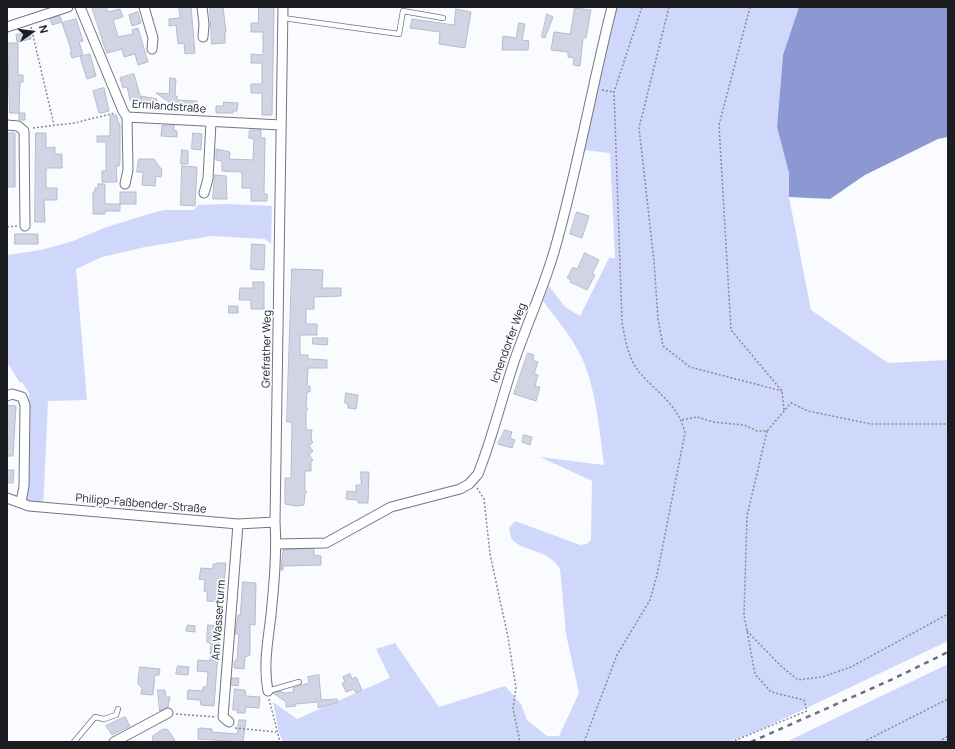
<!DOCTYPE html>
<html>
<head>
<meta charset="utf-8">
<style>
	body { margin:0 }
	#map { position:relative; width:955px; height:749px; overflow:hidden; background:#fafbfe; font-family:Manrope,sans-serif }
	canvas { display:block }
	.frame { position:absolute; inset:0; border:8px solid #1c1d23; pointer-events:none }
	.north { position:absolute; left:12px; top:12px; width:40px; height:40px; -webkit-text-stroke:3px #fafbfe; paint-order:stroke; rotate:76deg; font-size:11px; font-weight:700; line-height:16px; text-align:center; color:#1c1d23 }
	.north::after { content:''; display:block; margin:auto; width:14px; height:18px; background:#1c1d23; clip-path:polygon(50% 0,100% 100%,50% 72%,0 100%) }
</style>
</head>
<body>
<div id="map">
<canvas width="955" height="749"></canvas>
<div class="frame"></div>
<div class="north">N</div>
</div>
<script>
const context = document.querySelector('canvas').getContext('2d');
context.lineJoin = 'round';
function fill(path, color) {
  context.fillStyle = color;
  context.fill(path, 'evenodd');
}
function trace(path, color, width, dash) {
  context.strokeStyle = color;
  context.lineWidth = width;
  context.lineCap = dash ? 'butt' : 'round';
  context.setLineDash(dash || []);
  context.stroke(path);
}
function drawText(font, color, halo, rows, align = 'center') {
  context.font = font + ' Manrope,sans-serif';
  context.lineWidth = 3.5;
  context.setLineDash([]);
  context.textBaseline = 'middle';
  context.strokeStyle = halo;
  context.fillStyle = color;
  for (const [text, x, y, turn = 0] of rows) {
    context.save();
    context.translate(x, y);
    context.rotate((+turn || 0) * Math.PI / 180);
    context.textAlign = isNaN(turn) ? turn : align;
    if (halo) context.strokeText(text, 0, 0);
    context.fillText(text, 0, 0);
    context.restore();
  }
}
fill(new Path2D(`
	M617,7H799L783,55L777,127L789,173V197L811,310L888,363L948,360V641L760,730L727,742H283L279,732L273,702L297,719L390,678L376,649L395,643L439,707L505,686L521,704L527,720L547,736H559L579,693L566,634L560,569C549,548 516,551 511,537C510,534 510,530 509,528L515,521L580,545L587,544L591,540L592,481L540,457L604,465C600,432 595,383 580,354C570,335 556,318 543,301L549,286L565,307L580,316L609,258H615L610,153L583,150Z
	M228,204L272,206L271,244L265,239L211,236L145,247L102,257L76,269L87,400L48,401L43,510L27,508L29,393L22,382L20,383L7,362V255L41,250L73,241L104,228L142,216L164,210H194L198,205Z
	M948,664V742H786Z`), '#cfd8fa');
fill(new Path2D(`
	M799,7H948V137L938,139L865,175L830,199L789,197V173L777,127L783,55Z`), '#8b98d2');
const building = new Path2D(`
	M92,7H106L108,12L120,9L123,17L113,20L118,37L133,34L132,30L138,28L148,62L138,65L135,54L124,57L122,49L107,53Z
	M179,7H191L195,53L185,54L184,43L178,44L176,25L169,26V19L180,18Z
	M210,7H223L226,32H225V43L212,44Z
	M259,7H274L272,115H262V93H251V84H262V63H251V54L263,55V32H251V23H258Z
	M575,8L591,10L586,38H583L580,66L573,65L574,58L568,57V52L551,50L554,32L570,34Z
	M456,9L471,12L465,48L439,44L440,32L410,28L412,19L454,25Z
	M138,12L141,23L132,26L129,15Z
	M547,14L553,17L545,38L542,37Z
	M60,16L62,22L52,25L50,19Z
	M76,19L83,41L79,42L83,55L72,58L70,52H72L62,23Z
	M519,23L525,24L522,40L529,41L528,50H502L503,36L516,38Z
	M30,32L31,39L17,42L16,35Z
	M8,43H18V75H23V82H20L19,113H25V120H19V113H10Z
	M90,54L96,76L87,79L80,57Z
	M134,74L141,99V96L157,99L155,110L139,107L140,101L130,100L127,87L123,88L120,78Z
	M170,78L176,79L175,96H177V100L197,101V112L181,111V108L169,107V102L156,93L169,94Z
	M104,88L109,111L101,113H99L93,91Z
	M224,102L238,103L237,111H233V113H216V106H223Z
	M116,115L120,126V162L119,166H116L117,182H102V171H106V142H97V136H110V116Z
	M168,125H174V130L177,131V137L161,136L162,126Z
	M250,130H261V138H265L264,194H267V201H251V188H242V172L222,171V161L216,160V149L230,152L229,159L253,160L254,139L249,138Z
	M7,133H15V187H7Z
	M36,133H46V148L55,147V154H62V168H46V188H57V200H44L45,222H35Z
	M193,133L202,134L201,150L192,149Z
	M182,150L188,151V164H181Z
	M139,159H154L162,170L161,177L156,176L155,186L142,185L143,172H137Z
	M182,166L197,167L195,206L181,205Z
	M215,175L226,176L227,199H213Z
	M98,184H105V204H120V192H136V204H120V211H105V214H93V192H95V188H98Z
	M577,212L589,216L582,238L570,234Z
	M15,234H38V244H15Z
	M252,244L265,245L264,270L251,269Z
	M585,253L599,260L592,274L595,275L587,290L570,282L571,280L567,278L573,267L577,269Z
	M292,269L323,270L322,288H341V296L314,297V309H306V324H317V335H300V355H308V359L327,360V368H308L307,386H310V392H307L306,407L308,409L306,411V430H312L311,440L313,442L309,446L313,451L309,455L313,460L311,461V471H305V490L307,492L305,493L304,505L296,506L285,504V478H291L292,422H287Z
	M253,282H264V309H251V300H239L240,288H253Z
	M229,306H238V313H229Z
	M313,338H328L327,345L313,344Z
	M528,353L534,355L533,360L538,362L534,374L538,375L535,386L540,387L536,401L514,394Z
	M346,393L358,395L356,409L348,408V404L345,403Z
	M7,405L16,406L13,456H7Z
	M505,430L512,432L510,438L515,440L512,448L498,444Z
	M524,435L532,437L530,445L522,442Z
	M7,470H14L13,483H7Z
	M361,472H369L368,503H358V500L346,499L347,491L356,492V485H361Z
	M314,549V555L321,556V565L283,566V570H281L283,550Z
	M217,563H226L222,602L207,601V592L204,591L205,580L199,579L201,568L213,569V564H217Z
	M243,582L256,583L255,625L250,624V655L245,657L244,669L234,668L235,660H237L239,634H235L236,628L238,615H240Z
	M188,625L195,626V632L186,631Z
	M208,625L220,626L214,706L201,705L200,700L187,699L188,690L203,691V687H206L207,685L208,672L197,671L198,660L210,661L211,644L207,642Z
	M178,666L189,667L188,675L176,674Z
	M140,667L160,669L159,675H155L153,695L141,694L142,688L138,684Z
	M350,674L352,679L356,677L362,690L356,693L354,689L346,692L342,683L345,682L343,677Z
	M319,675L321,700L337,699L338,702L318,708V702L295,704L296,706L286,707V702L273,693L281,691L284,693L294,692L293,688L309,683L308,677Z
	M232,678H239L238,686L231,685Z
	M235,689L245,690L246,696L260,697L259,708L246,707L245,713H237L238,710H233Z
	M158,690H165L166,697H170L168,707L160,711Z
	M125,717L130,726L112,735L106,726Z
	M239,720H246L243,742L198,739V729L200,728L212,729V732L237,734Z
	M164,729L168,730L175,740L172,742H152L153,736Z`);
fill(building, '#d0d4e4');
trace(building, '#b7bbca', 1);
const service = new Path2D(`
	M283,18L399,34L403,11L443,18
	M268,691L299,682
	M74,742L95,717L104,719L116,715L118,709`);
const minor = new Path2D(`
	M80,7L123,111L127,117L281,125
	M144,7L153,38L152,49
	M202,7L204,24L203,37
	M7,27L68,7
	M7,125L18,126L24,131L25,226
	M125,184L128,170L127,117
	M204,193L208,179L211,122
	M7,396L12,394L22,397L25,405L24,486L21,502
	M7,498L29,506L238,524L275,522
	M276,544L326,543L391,507L460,489L469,484L478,474C492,439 501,401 513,365C526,325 545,286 556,245C578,167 592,86 612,7
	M268,691C263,665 268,641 271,615C274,584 277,553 275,522L283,7
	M229,722L223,717L238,524
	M114,742L168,713`);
trace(service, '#727684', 6);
trace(minor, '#727684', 11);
trace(new Path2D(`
	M669,7L639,128L654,261L658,319L663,346L690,367L782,391
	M750,7L719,125L731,330L782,391L784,410
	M31,27L54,125
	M602,90L614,92
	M33,128L74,123L115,113
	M7,227L17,226
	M682,420L697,417L713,422L744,425L757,431H767L791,403L808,411L871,424H948
	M477,488L484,499L490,554L508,637L516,688L513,708L520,742
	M747,631L781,666L798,680L822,677L851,667L948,614
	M269,699L280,742
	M176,714L216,717
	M235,728L276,732
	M584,742L617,655L650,600L657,575L685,433C679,405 656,392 639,372C628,358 625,339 622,322L614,92L642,7
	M731,742L807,711L804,700L771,692L755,674L744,615L747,516L767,431
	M863,742L948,699
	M939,742L948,736`), '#898a8e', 1.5, [2, 2]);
trace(service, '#fff', 4.5);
trace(minor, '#fff', 9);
trace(new Path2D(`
	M751,742L893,679L948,652`), '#6e6f74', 2.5, [5, 5]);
drawText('11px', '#1c1d23', '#fafbfe', [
	["Ermlandstraße",169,107,4],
	["Ichendorfer Weg",509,343,-70],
	["Grefrather Weg",267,349,-89],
	["Philipp-Faßbender-Straße",141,504,5],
	["Am Wasserturm",219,620,-86]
]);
</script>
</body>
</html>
